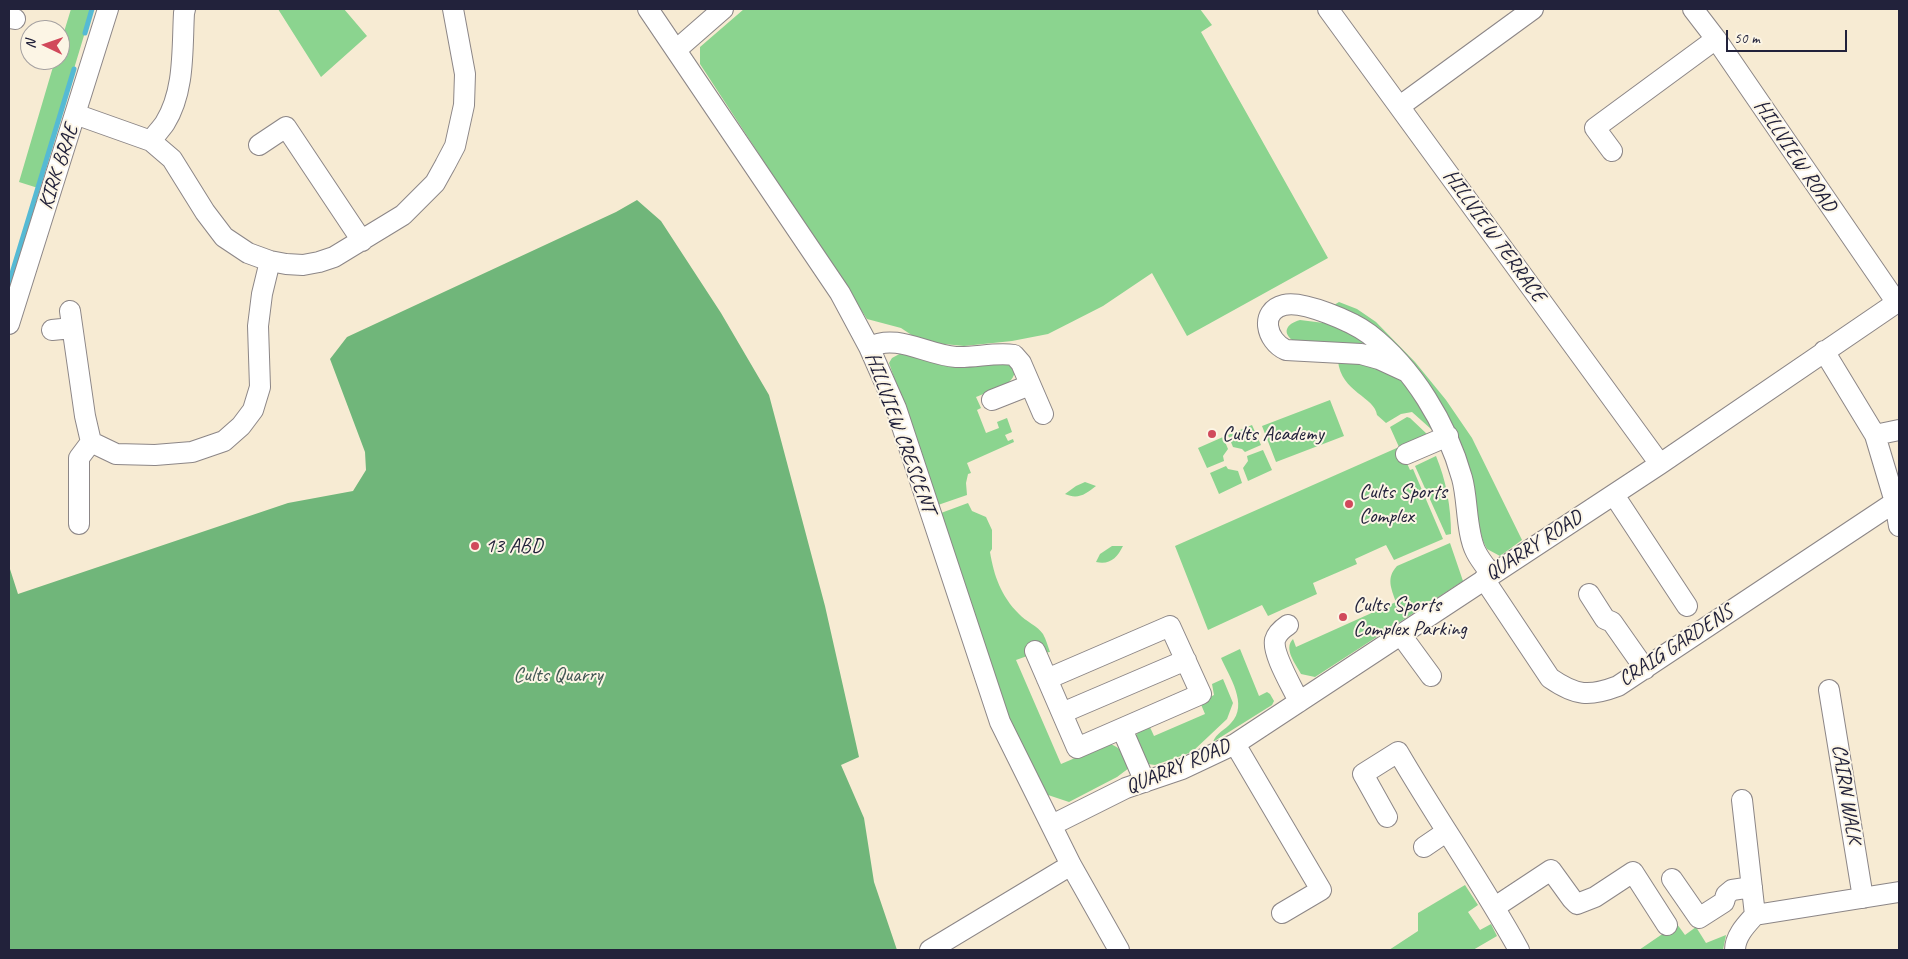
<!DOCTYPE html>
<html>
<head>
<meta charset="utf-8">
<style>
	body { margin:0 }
	#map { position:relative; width:1908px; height:959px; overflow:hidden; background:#f7ebd3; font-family:Caveat,sans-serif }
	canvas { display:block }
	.frame { position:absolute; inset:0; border:10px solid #22223b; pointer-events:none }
	.north { position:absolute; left:20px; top:20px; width:50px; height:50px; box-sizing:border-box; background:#fcf5e5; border:1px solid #a5a1a1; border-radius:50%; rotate:273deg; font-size:14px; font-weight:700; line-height:20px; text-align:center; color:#22223b }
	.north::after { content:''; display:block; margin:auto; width:18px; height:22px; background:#d1495b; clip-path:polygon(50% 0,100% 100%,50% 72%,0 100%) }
	.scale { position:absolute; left:1726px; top:30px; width:121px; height:22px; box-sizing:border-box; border:2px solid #22223b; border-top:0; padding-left:6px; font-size:15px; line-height:18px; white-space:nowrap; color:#22223b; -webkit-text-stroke:4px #fcf5e5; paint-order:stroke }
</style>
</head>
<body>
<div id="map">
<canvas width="1908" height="959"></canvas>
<div class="frame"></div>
<div class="north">N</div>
<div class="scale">50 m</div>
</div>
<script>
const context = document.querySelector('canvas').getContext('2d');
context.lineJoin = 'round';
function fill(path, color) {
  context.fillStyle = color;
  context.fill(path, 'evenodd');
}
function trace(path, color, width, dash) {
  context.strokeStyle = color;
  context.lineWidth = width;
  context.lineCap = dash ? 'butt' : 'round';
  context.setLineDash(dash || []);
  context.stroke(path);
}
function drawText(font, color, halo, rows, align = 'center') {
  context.font = font + ' Caveat,sans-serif';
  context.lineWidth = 4;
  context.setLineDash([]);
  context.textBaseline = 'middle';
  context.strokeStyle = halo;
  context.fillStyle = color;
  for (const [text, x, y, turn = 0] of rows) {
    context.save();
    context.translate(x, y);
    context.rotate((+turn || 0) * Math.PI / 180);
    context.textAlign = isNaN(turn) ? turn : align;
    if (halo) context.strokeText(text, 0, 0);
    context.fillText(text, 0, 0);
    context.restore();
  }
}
fill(new Path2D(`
	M71,9H92L38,188L19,182L55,60H60V45Z
	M278,9H344L367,36L321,77Z
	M744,9H1200L1212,25L1201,32L1328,258L1187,336L1152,273L1103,306L1048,334L1012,341L964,346L934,343L913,336L901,328L867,319L700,64V47Z
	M1339,302L1357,309L1376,322L1415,362L1446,400L1472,438L1522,540L1500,556L1487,549L1483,541L1453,428L1334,305Z
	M1300,320L1332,324L1364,339L1363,343L1360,344L1295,342C1281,333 1286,324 1300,320Z
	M905,351L1009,362L1015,372C1011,388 990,391 976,397L981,408L977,410L986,433L999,428L997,422L1007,418L1012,432L1005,435L1008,441L1013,439L1014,442L967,463L971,473L968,474L966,483L967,495L938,505L889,363L892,358Z
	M1338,361C1361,363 1388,366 1405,385C1415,396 1423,411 1431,423V429L1412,412L1401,414L1386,423L1377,415C1375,397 1341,392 1338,361Z
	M1330,400L1344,436L1276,462L1262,426Z
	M1407,417L1410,418L1428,435L1400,448L1410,470L1413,469L1443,539L1394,560L1386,545L1355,559L1357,564L1313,583L1317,594L1268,616L1262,605L1208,630L1175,546L1399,447L1390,427Z
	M1252,425L1261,445L1245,452L1242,449L1233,447L1228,435Z
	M1223,437L1228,449L1223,456L1224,461L1207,468L1198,448Z
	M1263,450L1272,470L1248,481L1243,468L1248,461L1247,456Z
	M1436,456C1446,480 1451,507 1451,534L1446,535L1415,466Z
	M1226,466L1228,469L1238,471L1242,483L1219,494L1210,473Z
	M1085,482L1096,486C1086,494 1078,500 1065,494L1076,486Z
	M968,503L972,511L986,517L992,530V549L990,552C994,576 1001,596 1019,614C1025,621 1038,626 1043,634C1046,639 1048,647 1050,652L1030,655L1016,660L1061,764L1108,744C1122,746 1124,756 1129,768L1117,777L1069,802L1048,795L1017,738L991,668L941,513Z
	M1450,543L1463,581L1315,677L1301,674C1296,664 1283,649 1293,639L1296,647L1396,602C1391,588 1386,578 1397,566Z
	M1112,546H1123C1117,558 1110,565 1096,562L1100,554Z
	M1240,649L1259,696L1267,692L1270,694L1274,701L1272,705L1213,742C1216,733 1225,730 1231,723C1249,705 1229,676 1221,658Z
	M1223,679L1233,703L1227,719L1192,752L1155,765L1148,764L1143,759L1135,737L1140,729L1149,725L1154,736L1205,714L1200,702L1214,695L1212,684Z
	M1465,885L1478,905L1468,912L1480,930L1491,924L1497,936L1473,950H1389L1418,931V913Z
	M1677,924L1685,935L1696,927L1706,943L1726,935L1723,950H1639Z`), '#8bd48f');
fill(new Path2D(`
	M637,200L661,221L721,313L769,395L825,606L859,757L841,765L864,818L874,882L897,950H9V566L18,594L288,503L353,491L366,470L365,452L330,359L347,337L616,212Z`), '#70b67a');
trace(new Path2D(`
	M85,33L92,9
	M9,283L74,69`), '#55bad4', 5);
const minor = new Path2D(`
	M648,9L840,293L869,347L896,408L1000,722L1071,865L1119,950
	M1328,9L1660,464
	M1693,9L1716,39L1897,303
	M9,18L15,19
	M676,50L723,9
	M1400,106L1533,9
	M75,114L151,141L172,159L205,212L224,237L248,253L270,261L286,264L303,265L319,262L334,257L403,215L435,183L445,165L455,146L464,105L465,74L453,9
	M151,141C155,135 161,129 165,123C185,91 182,49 184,13L185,9
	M259,145L286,127L362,241
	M1612,151L1595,128L1716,39
	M70,311L85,416L91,442L79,458V524
	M9,324L108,9
	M52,330L72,328
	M869,347C898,333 926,355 956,357C975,358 995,352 1014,355L1021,363L1043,414
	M1824,351L1875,435L1895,502L1899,526
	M1405,371L1379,359L1361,354L1286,350C1266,341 1259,311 1284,305C1303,300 1353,322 1369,334C1413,368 1447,424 1462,478C1468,499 1466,533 1476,552C1480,560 1486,567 1491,574
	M992,400L1030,385
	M1875,435L1899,430
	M91,442L116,454L155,455L192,452L224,441L241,426L253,410L260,387L258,326L262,294L270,261
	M1406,454L1448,436
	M1614,495L1687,606
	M1484,579L1550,678C1576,696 1589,697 1618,686L1895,502
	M1589,594L1605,619L1612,622L1645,669
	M1288,625C1282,629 1277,633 1275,640C1272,654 1293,688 1299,702
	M1401,635L1431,676
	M1035,651L1077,748L1201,694L1170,626L1047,679
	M1829,690L1863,898
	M1062,713L1186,660
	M1122,729L1145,782
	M1235,744L1321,890L1282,913
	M1742,800L1755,915
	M1387,817L1363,774L1398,752C1437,819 1482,883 1519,950
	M1052,825L1126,788L1182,769L1235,744L1660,464L1899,301
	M1424,847L1446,832
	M1672,879L1699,918L1724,902L1726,895L1732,890L1752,887
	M1495,907L1551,870L1572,899L1577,904L1595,897L1633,872L1667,925
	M930,950L1071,865
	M1735,950C1735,936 1746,925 1755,915L1899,892`);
trace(minor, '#8c8687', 22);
trace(minor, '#fff', 20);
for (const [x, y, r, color] of [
	[1212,434,5,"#d1495b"],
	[1349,504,5,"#d1495b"],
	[475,546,5,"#d1495b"],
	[1343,617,5,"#d1495b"]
]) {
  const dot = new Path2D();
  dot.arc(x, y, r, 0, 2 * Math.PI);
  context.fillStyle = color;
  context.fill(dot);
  trace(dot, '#fcf5e5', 2);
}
drawText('21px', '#22223b', '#fcf5e5', [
	["HILLVIEW ROAD",1795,156,56],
	["KIRK BRAE",59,167,-72],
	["HILLVIEW TERRACE",1494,236,54],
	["HILLVIEW CRESCENT",900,433,70],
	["QUARRY ROAD",1534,546,-33],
	["CRAIG GARDENS",1676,646,-33],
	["QUARRY ROAD",1178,767,-23],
	["CAIRN WALK",1846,794,81]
]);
drawText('21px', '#22223b', '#fcf5e5', [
	["Cults Academy",1222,434],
	["Cults Sports",1359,492],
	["Complex",1359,516],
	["13 ABD",485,546],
	["Cults Sports",1353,605],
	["Complex Parking",1353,629]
], 'left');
drawText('21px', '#425754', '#fcf5e5', [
	["Cults Quarry",558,675]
]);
</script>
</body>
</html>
